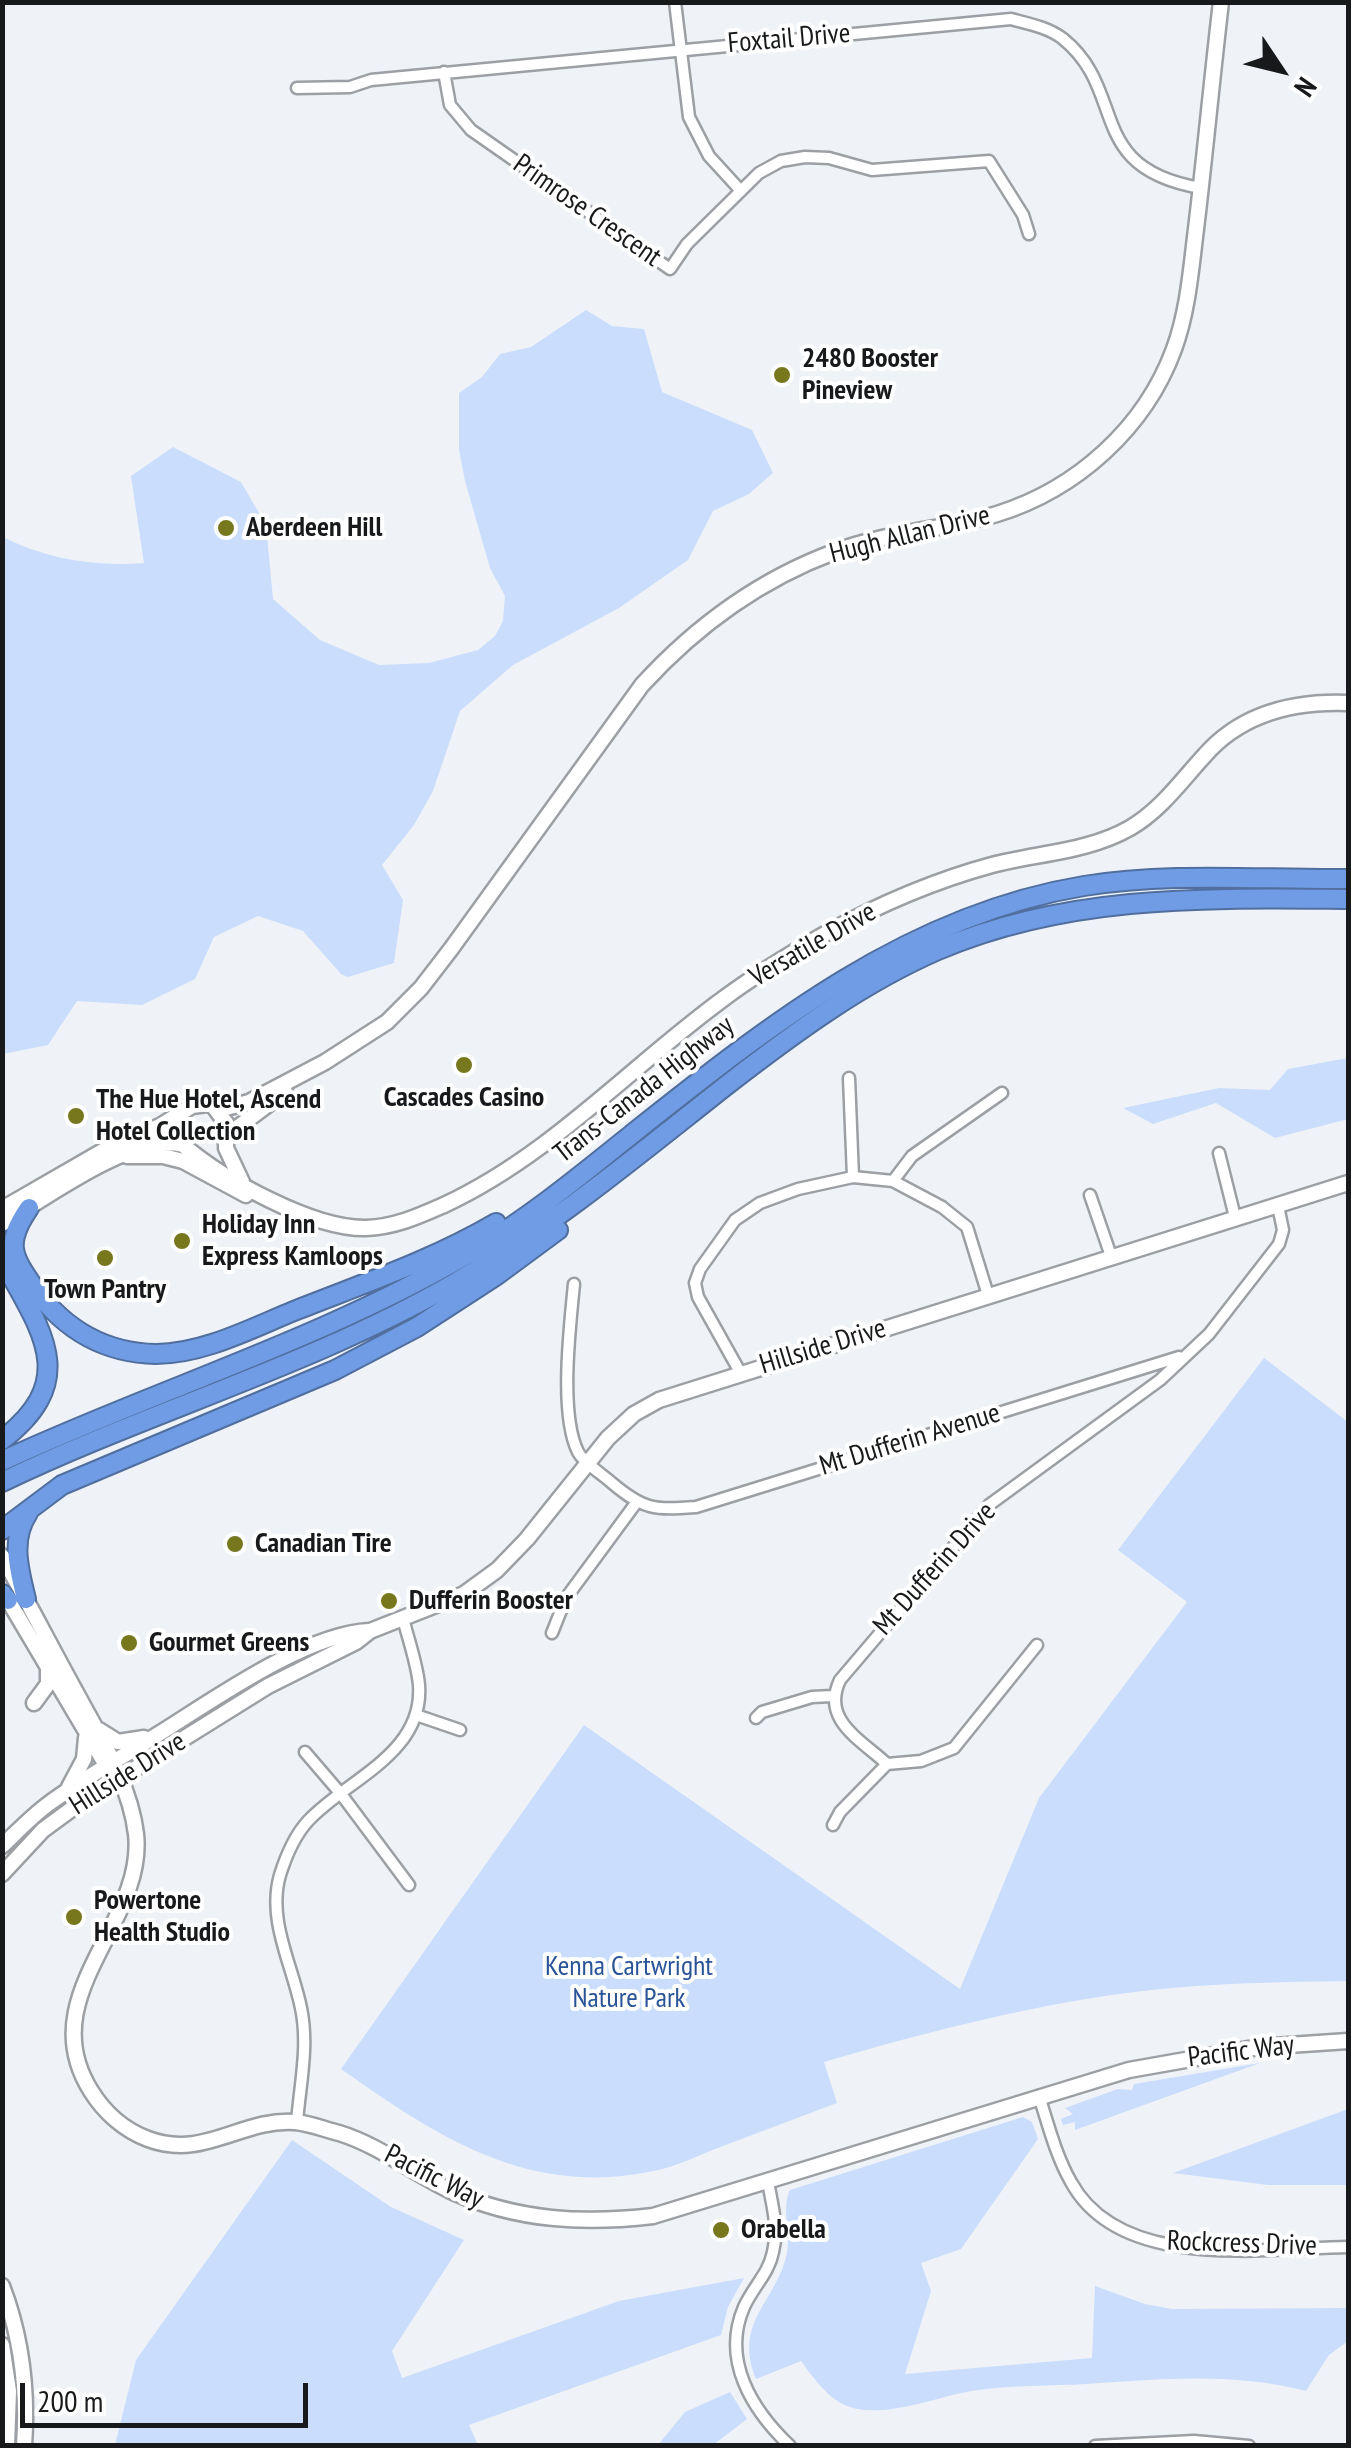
<!DOCTYPE html>
<html>
<head>
<meta charset="utf-8">
<style>
	body { margin:0 }
	#map { position:relative; width:1351px; height:2448px; overflow:hidden; background:#eff3f8; font-family:"PT Sans Narrow",sans-serif }
	canvas { display:block }
	.frame { position:absolute; inset:0; border:5px solid #17191a; pointer-events:none }
	.north { position:absolute; left:1231px; top:20px; width:100px; height:100px; -webkit-text-stroke:8px #fff; paint-order:stroke; rotate:125deg; font-size:28px; font-weight:700; line-height:40px; text-align:center; color:#17191a }
	.north::after { content:''; display:block; margin:auto; width:35px; height:45px; background:#17191a; clip-path:polygon(50% 0,100% 100%,50% 72%,0 100%) }
	.scale { position:absolute; left:20px; top:2383px; width:288px; height:45px; box-sizing:border-box; border:5px solid #17191a; border-top:0; padding-left:12px; font-size:30px; line-height:35px; white-space:nowrap; color:#17191a; -webkit-text-stroke:8px #fff; paint-order:stroke }
</style>
</head>
<body>
<div id="map">
<canvas width="1351" height="2448"></canvas>
<div class="frame"></div>
<div class="north">N</div>
<div class="scale">200 m</div>
</div>
<script>
const context = document.querySelector('canvas').getContext('2d');
context.lineJoin = 'round';
function fill(path, color) {
  context.fillStyle = color;
  context.fill(path, 'evenodd');
}
function trace(path, color, width, dash) {
  context.strokeStyle = color;
  context.lineWidth = width;
  context.lineCap = dash ? 'butt' : 'round';
  context.setLineDash(dash || []);
  context.stroke(path);
}
function drawText(font, color, halo, rows, align = 'center') {
  context.font = font + ' "PT Sans Narrow",sans-serif';
  context.lineWidth = 8;
  context.setLineDash([]);
  context.textBaseline = 'middle';
  context.strokeStyle = halo;
  context.fillStyle = color;
  for (const [text, x, y, turn = 0] of rows) {
    context.save();
    context.translate(x, y);
    context.rotate((+turn || 0) * Math.PI / 180);
    context.textAlign = isNaN(turn) ? turn : align;
    if (halo) context.strokeText(text, 0, 0);
    context.fillText(text, 0, 0);
    context.restore();
  }
}
fill(new Path2D(`
	M586,310L612,326L644,329L662,392L752,430L773,473L749,494L713,511L688,560L619,608L513,665L460,711L433,791L414,825L382,865L403,900L394,963L348,977L341,974L303,931L258,916L214,937L195,979L142,1005L77,1001L48,1045L3,1054V537C46,559 95,567 144,563L131,476L173,447L241,482L266,525L273,599L320,640L379,665L429,663L478,650L495,636L503,621L505,596L490,568L465,481L459,450V393L482,377L500,354L531,347Z
	M1348,1058V1119L1275,1138L1216,1103L1153,1124L1123,1108L1219,1088L1270,1090L1288,1069Z
	M1264,1358L1348,1422V1981C1282,1982 1217,1983 1151,1990C1042,2002 930,2031 824,2062L837,2103C796,2118 756,2134 715,2149C697,2156 677,2166 658,2170C531,2199 439,2138 341,2069L584,1725L960,1989L1039,1798L1187,1602L1118,1550Z
	M1260,2063L1075,2130V2122L1063,2125L1061,2119L1073,2114L1065,2108L1118,2089L1132,2090L1134,2084Z
	M1348,2109V2185H1268L1173,2173Z
	M1023,2117L1032,2122L1038,2139L961,2249L921,2263L931,2291L905,2374L1092,2358L1095,2286L1145,2304L1172,2309L1348,2308V2341L1329,2355L1306,2391C1232,2372 1162,2379 1086,2384C1050,2386 1014,2385 978,2390C942,2395 902,2413 865,2410C834,2408 818,2384 801,2361L756,2379C733,2321 776,2303 787,2253C791,2233 781,2207 790,2190Z
	M292,2140L391,2207L464,2240L392,2351L402,2378L619,2301L744,2278L728,2307L721,2335L469,2425L478,2445H115L136,2360Z
	M730,2392L747,2419L713,2445H658L685,2412Z`), '#caddfc');
const street = new Path2D(`
	M675,2L689,117L709,156L741,191
	M444,72L450,105L471,130L670,269L687,244L759,173L781,161L805,157L829,158L872,170L989,161L1023,215L1029,234
	M297,88L350,87L371,80L1011,19C1029,24 1047,27 1062,38C1129,91 1083,168 1201,188
	M849,1078L853,1177
	M1219,1153L1235,1217
	M893,1181L912,1156L1002,1093
	M1090,1195L1111,1256
	M574,1284C570,1326 559,1414 578,1452C584,1463 602,1474 612,1483C644,1510 654,1510 696,1507L1179,1357
	M740,1372L698,1297L695,1283L700,1269L735,1220L760,1203L798,1189L853,1177L893,1181L942,1207L967,1227L988,1295
	M552,1633L566,1598L636,1503
	M1037,1645L954,1748L921,1761L887,1764C860,1739 821,1720 840,1680L989,1505L1160,1380L1209,1334L1279,1244L1283,1230L1278,1206
	M416,1715L460,1730
	M756,1718L762,1712L812,1697L832,1696
	M305,1752L341,1794L409,1885
	M833,1825L840,1812L887,1764
	M1039,2096C1048,2124 1056,2156 1071,2182C1120,2272 1264,2248 1348,2247
	M297,2122C300,2084 309,2046 301,2008C292,1964 267,1920 280,1875C286,1856 295,1835 308,1821C347,1779 424,1754 419,1685C417,1663 408,1639 403,1618
	M768,2182C772,2204 779,2228 773,2252C769,2273 753,2287 744,2307C721,2360 752,2410 790,2446
	M1095,2446L1194,2441L1249,2446`);
const secondary = new Path2D(`
	M214,1107L226,1123V1148L242,1182
	M181,1115L177,1130L183,1145C223,1179 312,1229 366,1228C395,1227 419,1216 444,1205C550,1156 630,1067 723,999C755,975 790,954 825,934C878,905 933,881 992,865C1038,853 1088,852 1130,828C1161,810 1181,781 1205,755C1242,713 1295,701 1348,703
	M226,1136L285,1092
	M127,1156H163L183,1161L246,1195
	M2,1209L113,1145L160,1126L192,1106L207,1104L226,1108L249,1102L325,1062L387,1022L421,988L451,949L642,685C696,626 759,580 834,552C886,532 944,530 997,514C1077,489 1145,428 1174,349C1188,311 1191,269 1196,229C1205,154 1212,78 1221,2
	M2,1224C46,1198 134,1132 183,1145
	M2,1556C28,1602 52,1649 78,1696C101,1739 130,1784 136,1834C146,1924 31,1996 91,2091C104,2112 124,2130 148,2139C204,2160 242,2118 295,2122C309,2123 326,2130 339,2133C381,2146 414,2174 453,2192C518,2221 584,2224 653,2216L1129,2070L1259,2047L1348,2041
	M4,1593L110,1772
	M34,1703L48,1684V1668
	M99,1730L118,1742L144,1738
	M69,1787L84,1759L86,1738
	M2,1846C17,1832 31,1817 47,1805C82,1779 121,1758 157,1735C212,1701 305,1634 369,1631
	M2,1874L43,1830L77,1805L268,1686L356,1642L370,1631L464,1594L497,1570L527,1539L608,1438L634,1414L659,1400L1348,1183
	M2,2286C22,2338 28,2390 24,2446
	M2,2345L9,2391L7,2446`);
const highway = new Path2D(`
	M29,1208C5,1243 11,1255 35,1289C65,1330 104,1353 156,1354C203,1354 252,1328 294,1311C362,1284 433,1260 496,1223
	M2,1259C40,1329 82,1379 2,1440
	M2,1461C158,1389 324,1339 473,1251C529,1218 580,1176 631,1135C767,1027 907,915 1084,886C1170,872 1261,880 1348,879
	M2,1482C150,1411 310,1366 453,1284C552,1227 639,1154 728,1084C794,1033 862,983 938,950C1069,894 1209,898 1348,899
	M2,1530L62,1485L335,1370L417,1327L497,1275L558,1230
	M2,1594L8,1600
	M26,1599C19,1570 10,1540 28,1513`);
trace(street, '#9ca0a5', 15);
trace(secondary, '#9ca0a5', 19);
trace(highway, '#506e9e', 22);
trace(street, '#fff', 10);
trace(secondary, '#fff', 14);
trace(highway, '#6f9ce5', 18);
for (const [x, y, r, color] of [
	[782,375,10,"#77771e"],
	[226,528,10,"#77771e"],
	[464,1065,10,"#77771e"],
	[76,1116,10,"#77771e"],
	[182,1241,10,"#77771e"],
	[105,1258,10,"#77771e"],
	[235,1544,10,"#77771e"],
	[389,1601,10,"#77771e"],
	[129,1643,10,"#77771e"],
	[74,1917,10,"#77771e"],
	[721,2230,10,"#77771e"]
]) {
  const dot = new Path2D();
  dot.arc(x, y, r, 0, 2 * Math.PI);
  context.fillStyle = color;
  context.fill(dot);
  trace(dot, '#fff', 4);
}
drawText('28px', '#17191a', '#fff', [
	["Foxtail Drive",789,39,-5],
	["Primrose Crescent",587,211,35],
	["Hugh Allan Drive",910,535,-14],
	["Versatile Drive",813,945,-30],
	["Trans-Canada Highway",644,1090,-38],
	["Hillside Drive",823,1347,-17],
	["Mt Dufferin Avenue",910,1440,-17],
	["Mt Dufferin Drive",935,1569,-48],
	["Hillside Drive",128,1774,-32],
	["Pacific Way",1241,2052,-7],
	["Pacific Way",434,2177,27],
	["Rockcress Drive",1242,2244,2]
]);
drawText('bold 28px', '#17191a', '#fff', [
	["2480 Booster",802,359],
	["Pineview",802,391],
	["Aberdeen Hill",246,528],
	["Cascades Casino",464,1098,"center"],
	["The Hue Hotel, Ascend",96,1100],
	["Hotel Collection",96,1132],
	["Holiday Inn",202,1225],
	["Express Kamloops",202,1257],
	["Town Pantry",105,1290,"center"],
	["Canadian Tire",255,1544],
	["Dufferin Booster",409,1601],
	["Gourmet Greens",149,1643],
	["Powertone",94,1901],
	["Health Studio",94,1933],
	["Orabella",741,2230]
], 'left');
drawText('28px', '#295497', '#fff', [
	["Kenna Cartwright",629,1967],
	["Nature Park",629,1999]
]);
</script>
</body>
</html>
